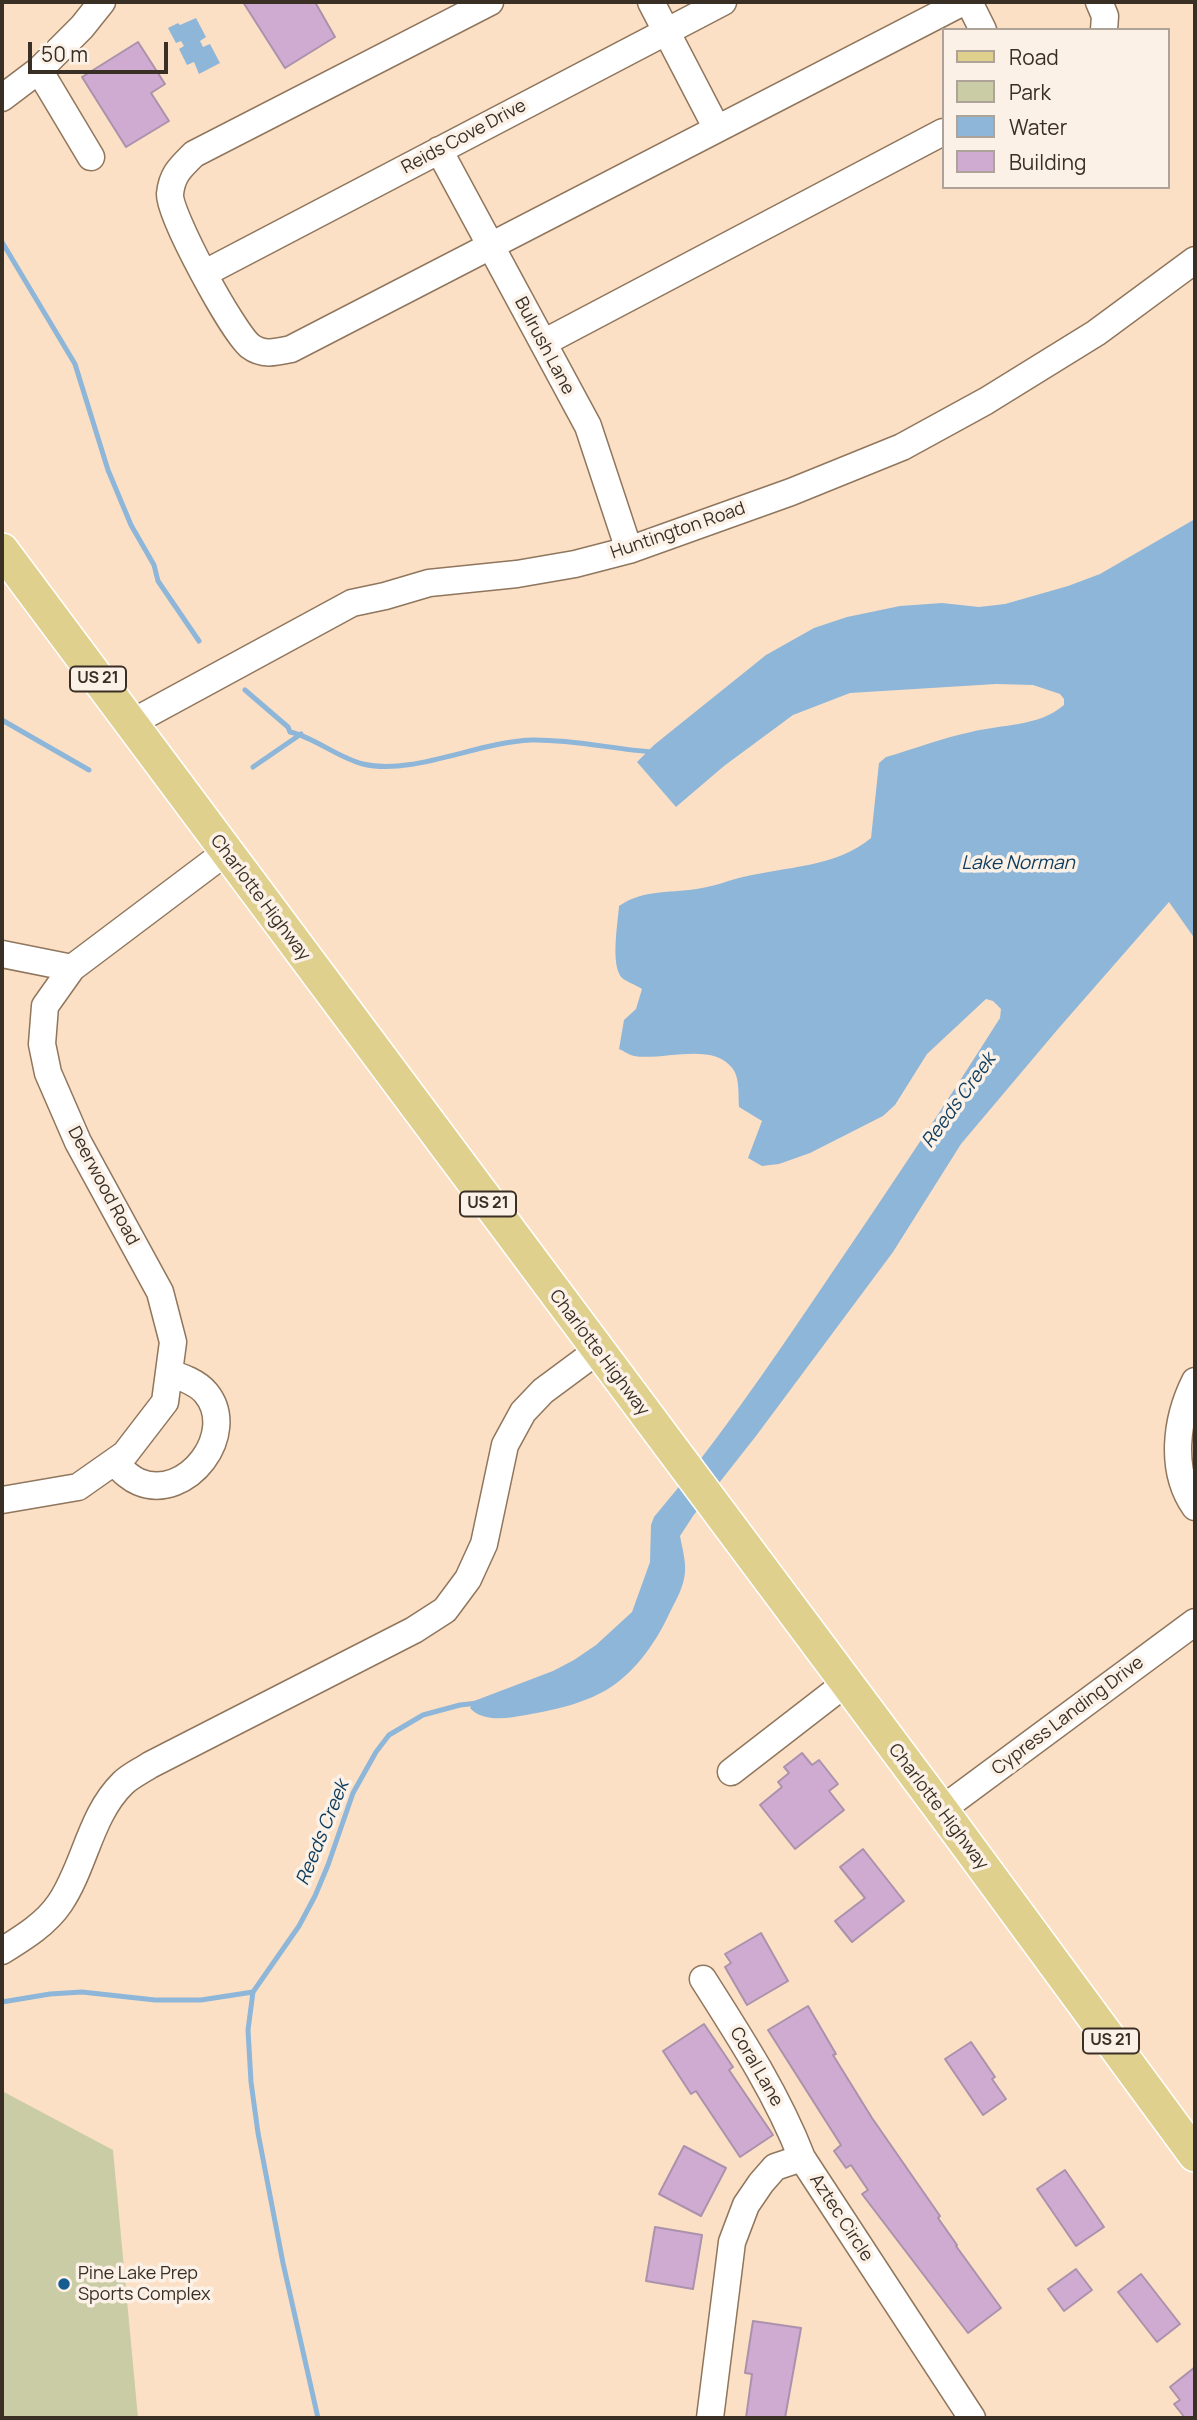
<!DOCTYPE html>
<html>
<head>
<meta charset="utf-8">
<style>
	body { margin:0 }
	#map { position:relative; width:1197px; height:2420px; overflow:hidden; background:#fce0c5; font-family:Manrope,sans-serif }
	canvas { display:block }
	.frame { position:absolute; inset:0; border:4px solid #3a2f25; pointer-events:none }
	.legend { position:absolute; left:942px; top:28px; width:228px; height:161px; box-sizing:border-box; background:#fcf1e6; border:2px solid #aea399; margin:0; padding:9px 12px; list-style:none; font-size:21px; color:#3a2f25 }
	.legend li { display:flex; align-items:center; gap:14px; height:35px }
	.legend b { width:35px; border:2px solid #aea399 }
	.scale { position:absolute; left:28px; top:42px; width:140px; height:32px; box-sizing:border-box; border:4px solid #3a2f25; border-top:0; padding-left:9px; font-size:21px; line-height:24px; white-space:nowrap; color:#3a2f25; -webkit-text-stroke:5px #fcf1e6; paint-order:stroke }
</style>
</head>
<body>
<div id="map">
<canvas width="1197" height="2420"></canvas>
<div class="frame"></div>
<ul class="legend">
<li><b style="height:9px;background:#e0d08e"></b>Road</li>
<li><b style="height:19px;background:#c9cca5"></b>Park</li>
<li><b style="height:19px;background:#8eb6d9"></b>Water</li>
<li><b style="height:19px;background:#cfabd1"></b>Building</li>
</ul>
<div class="scale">50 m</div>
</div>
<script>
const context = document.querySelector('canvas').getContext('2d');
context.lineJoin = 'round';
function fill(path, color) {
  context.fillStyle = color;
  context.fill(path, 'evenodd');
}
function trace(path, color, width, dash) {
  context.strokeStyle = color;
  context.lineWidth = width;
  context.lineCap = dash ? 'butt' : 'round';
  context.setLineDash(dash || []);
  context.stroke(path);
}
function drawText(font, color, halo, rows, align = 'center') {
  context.font = font + ' Manrope,sans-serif';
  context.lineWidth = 7;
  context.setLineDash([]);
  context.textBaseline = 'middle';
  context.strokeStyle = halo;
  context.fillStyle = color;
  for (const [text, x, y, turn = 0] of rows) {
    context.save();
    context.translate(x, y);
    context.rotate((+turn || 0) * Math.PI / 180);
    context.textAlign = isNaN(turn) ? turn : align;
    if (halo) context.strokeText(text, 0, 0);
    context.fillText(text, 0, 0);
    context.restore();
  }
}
fill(new Path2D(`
	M2,2091L113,2150L138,2418H2Z`), '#c9cca5');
fill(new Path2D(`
	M196,18L206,37L200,41L203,47L210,44L220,63L199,74L194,62L187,65L179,49L184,46L181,41L176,43L168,28L178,23L180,25Z
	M1195,519V939L1169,902L1058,1029L961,1144L893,1252L756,1436L693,1516L680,1536C682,1547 686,1561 685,1572C684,1587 676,1600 670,1612C658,1639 637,1670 611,1687C587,1703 554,1710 526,1715C509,1718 483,1723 470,1708L474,1701L553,1671L574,1660L596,1645L632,1612L650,1562L651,1525L654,1517C715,1445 768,1367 821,1289C882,1199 942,1110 1000,1018L1001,1009L993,1001L986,999L927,1054L895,1105L883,1116L810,1153L779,1164L762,1166L748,1158L762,1121L739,1107C738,1095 740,1079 733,1069C713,1041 663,1061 634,1056C629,1055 624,1051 619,1049L624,1020L636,1009L642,989C636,985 627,982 622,978C610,965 618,923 619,906C645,888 673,894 702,888C716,886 729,880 743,877C784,867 837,867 871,838L879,763L886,757C914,749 942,738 971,732C1003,724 1038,727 1064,705V699L1060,694L1033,685L996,684L850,693L793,715L724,766L676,807L637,762L654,745L766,655L814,628L847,617L900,606L942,603L979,607L1005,604L1068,586L1100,574Z`), '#8eb6d9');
trace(new Path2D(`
	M2,242L75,364L108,470L131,525L154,565L158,581L199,641
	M245,690L288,727L290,732C314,737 338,758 363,764C412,776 478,742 531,740C572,739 612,749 653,752
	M2,720L89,770
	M253,767L301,734
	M2,2002L50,1994L82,1992L155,2000H201L253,1992
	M318,2418L283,2263L258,2133L251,2082L248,2030L253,1992L299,1926L315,1896L328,1865L353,1793L376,1752L389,1735L423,1715L460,1705L478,1703`), '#8eb6d9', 5);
const building = new Path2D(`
	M243,2H315L335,37L285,68Z
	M138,42L165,84L151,93L169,121L126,147L82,77Z
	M802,1753L812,1765L819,1760L838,1784L829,1791L844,1810L795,1849L760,1805L782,1787L778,1782L789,1773L784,1767Z
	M863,1849L904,1901L852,1942L835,1921L865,1898L840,1867Z
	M761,1933L788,1981L747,2005L725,1967L731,1963L725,1954Z
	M808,2006L836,2054L833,2055L872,2118L940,2216L938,2218L957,2245L956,2246L1001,2308L968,2333L862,2194L868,2190L851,2165L846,2168L834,2151L841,2145L768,2030Z
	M704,2024L733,2067L729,2070L773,2135L740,2157L696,2091L691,2094L663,2051Z
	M971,2042L995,2077L992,2079L1006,2099L983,2115L945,2059Z
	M684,2146L726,2168L701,2216L659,2194Z
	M1065,2170L1104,2227L1076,2246L1037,2189Z
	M655,2227L702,2235L693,2289L646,2281Z
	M1076,2269L1092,2290L1064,2311L1048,2289Z
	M1141,2274L1180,2324L1157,2342L1118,2292Z
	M753,2321L801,2328L785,2418H746L752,2374L745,2373Z
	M1195,2367V2418H1185L1174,2404L1180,2400L1170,2387Z`);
fill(building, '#cfabd1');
trace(building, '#ab92ac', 2);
const minor = new Path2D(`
	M490,2L194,154C181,167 172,174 170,194C169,215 232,331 250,346C263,356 277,352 291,349L963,2
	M651,2L717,129
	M969,2L983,30
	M1099,2L1105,16L1104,30
	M39,70L91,157
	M2,98L39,70L82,27L102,2
	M439,150L588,426L629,550
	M205,273L723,2
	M543,343L943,132
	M131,723L352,603L385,596L429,583L517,574L575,564L629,550L791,492L902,447L986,401L1096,333L1195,260
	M2,954L72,968
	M1195,1381C1176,1419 1169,1470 1195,1507
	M114,1462C122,1470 129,1478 139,1482C187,1502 239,1433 206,1393C197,1382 182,1377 169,1373
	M2,1500L78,1487L125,1454L165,1402L173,1342L160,1292L78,1142L48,1073L42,1044L45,1006L72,968L226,852
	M731,1772L846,1683
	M941,1810L1195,1622
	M2,1951C23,1938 46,1924 60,1903C85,1866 90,1815 123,1783C130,1776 141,1771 150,1765L414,1630L445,1610L468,1579L484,1544L505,1445L523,1412L543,1391L597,1351
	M703,1979C740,2037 777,2094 802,2158
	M710,2418L732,2242L746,2205L761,2183L775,2167L802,2158L972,2418`);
const major = new Path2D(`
	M2,550L937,1804L1195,2155`);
trace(minor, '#8f765d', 29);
trace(major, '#fff', 36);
trace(minor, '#fff', 26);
trace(major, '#e0d08e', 33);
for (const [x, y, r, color] of [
	[64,2284,7,"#155d91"]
]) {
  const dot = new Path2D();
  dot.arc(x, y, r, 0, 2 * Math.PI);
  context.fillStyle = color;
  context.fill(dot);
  trace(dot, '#fcf1e6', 2.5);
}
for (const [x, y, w] of [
	[98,679,56],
	[488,1204,56],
	[1111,2041,56]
]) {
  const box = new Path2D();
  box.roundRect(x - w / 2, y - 12.5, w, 25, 5);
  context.fillStyle = '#fcf1e6';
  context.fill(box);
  trace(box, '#3a2f25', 2);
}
drawText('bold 16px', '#3a2f25', null, [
	["US 21",98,679],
	["US 21",488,1204],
	["US 21",1111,2041]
]);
drawText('18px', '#3a2f25', '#fcf1e6', [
	["Reids Cove Drive",464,137,-28],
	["Bulrush Lane",544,346,62],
	["Huntington Road",678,531,-19],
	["Charlotte Highway",260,898,53],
	["Deerwood Road",103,1186,62],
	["Charlotte Highway",599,1353,53],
	["Cypress Landing Drive",1068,1716,-37],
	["Charlotte Highway",938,1807,53],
	["Coral Lane",756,2067,60],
	["Aztec Circle",841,2218,57]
]);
drawText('18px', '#3a2f25', '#fcf1e6', [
	["Pine Lake Prep",78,2274],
	["Sports Complex",78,2295]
], 'left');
drawText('italic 19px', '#0d3c5e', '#fcf1e6', [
	["Lake Norman",1018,864],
	["Reeds Creek",959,1101,-54],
	["Reeds Creek",323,1833,-68]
]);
</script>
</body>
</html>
